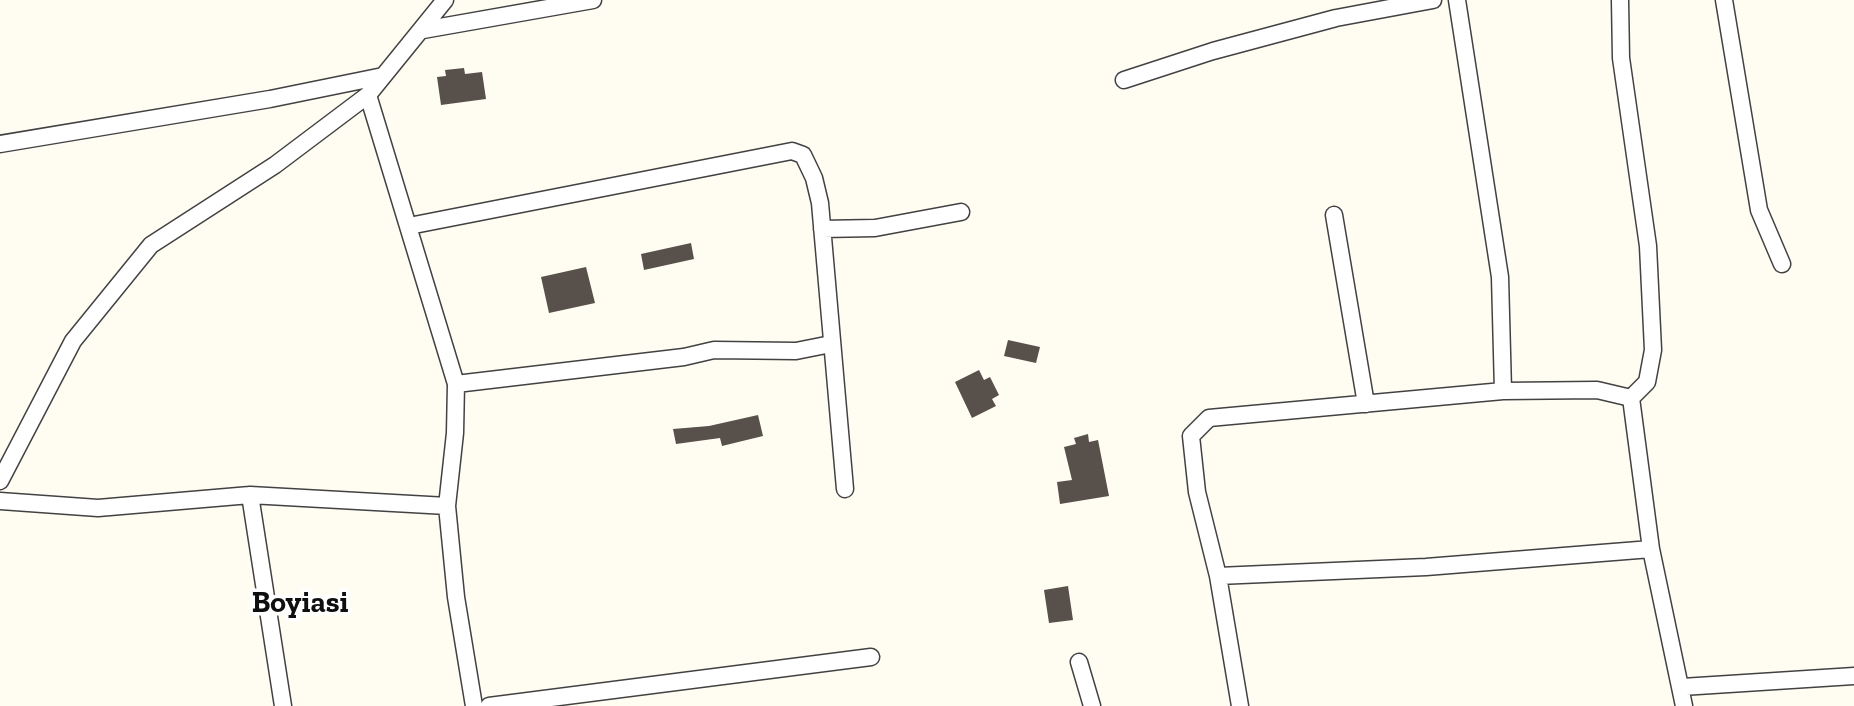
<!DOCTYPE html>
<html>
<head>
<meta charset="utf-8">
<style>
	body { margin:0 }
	canvas { display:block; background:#fffcf2 }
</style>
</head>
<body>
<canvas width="1854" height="706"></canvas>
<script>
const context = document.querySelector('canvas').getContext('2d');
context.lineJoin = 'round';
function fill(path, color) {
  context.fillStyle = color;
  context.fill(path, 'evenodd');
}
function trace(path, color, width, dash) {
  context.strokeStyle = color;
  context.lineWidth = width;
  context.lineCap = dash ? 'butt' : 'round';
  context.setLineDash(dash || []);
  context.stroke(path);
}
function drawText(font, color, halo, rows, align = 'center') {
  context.font = font + ' "Zilla Slab",serif';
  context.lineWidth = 7;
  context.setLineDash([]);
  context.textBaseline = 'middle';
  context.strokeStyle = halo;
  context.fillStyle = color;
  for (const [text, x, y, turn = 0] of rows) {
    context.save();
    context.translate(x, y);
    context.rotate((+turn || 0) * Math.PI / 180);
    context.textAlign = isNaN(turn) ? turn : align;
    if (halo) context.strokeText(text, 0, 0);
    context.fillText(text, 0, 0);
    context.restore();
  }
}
fill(new Path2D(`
	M464,68L465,74L482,72L486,99L441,105L437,77L446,76L445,70Z
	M691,243L694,259L644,270L641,254Z
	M586,267L595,303L549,313L541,277Z
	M1008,340L1040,347L1036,363L1004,356Z
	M979,370L984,380L990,377L999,395L992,399L996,406L972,418L955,382Z
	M758,415L763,436L722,446L720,438L676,444L673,429L709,426Z
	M1088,434L1089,442L1098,440L1109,496L1060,504L1057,482L1072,480L1064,447L1076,444L1074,438Z
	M1068,586L1073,620L1049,623L1044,590Z`), '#58504b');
const minor = new Path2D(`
	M1457,0L1500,277L1503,391
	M1620,0L1621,58L1648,246L1653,350L1647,382L1631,398
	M1724,0L1759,210L1782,264
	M423,30L593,0
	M1124,80L1213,51L1336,18L1433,0
	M368,95L456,384L455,433L447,506L456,597L474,706
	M0,144L270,99L383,76
	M1334,215L1366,404
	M409,226L792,151L803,155L814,178L820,203L845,489
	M822,229L875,228L961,212
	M456,384L684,357L714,350L796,351L831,344
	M1631,398L1651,549L1684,706
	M0,481L73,341L151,245L275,165L368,95L445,0
	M250,495L283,706
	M0,501L98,508L250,495L447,506
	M1218,576L1426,567L1651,549
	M1079,662L1092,706
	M1682,687L1854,676
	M489,706L871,657
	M1240,706L1218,576L1197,492L1191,436L1209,418L1503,391L1597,390L1631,398`);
trace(minor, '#424242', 19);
trace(minor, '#fff', 16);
drawText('bold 30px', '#0f0f0f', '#fff', [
	["Boyiasi",300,603]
]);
</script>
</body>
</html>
